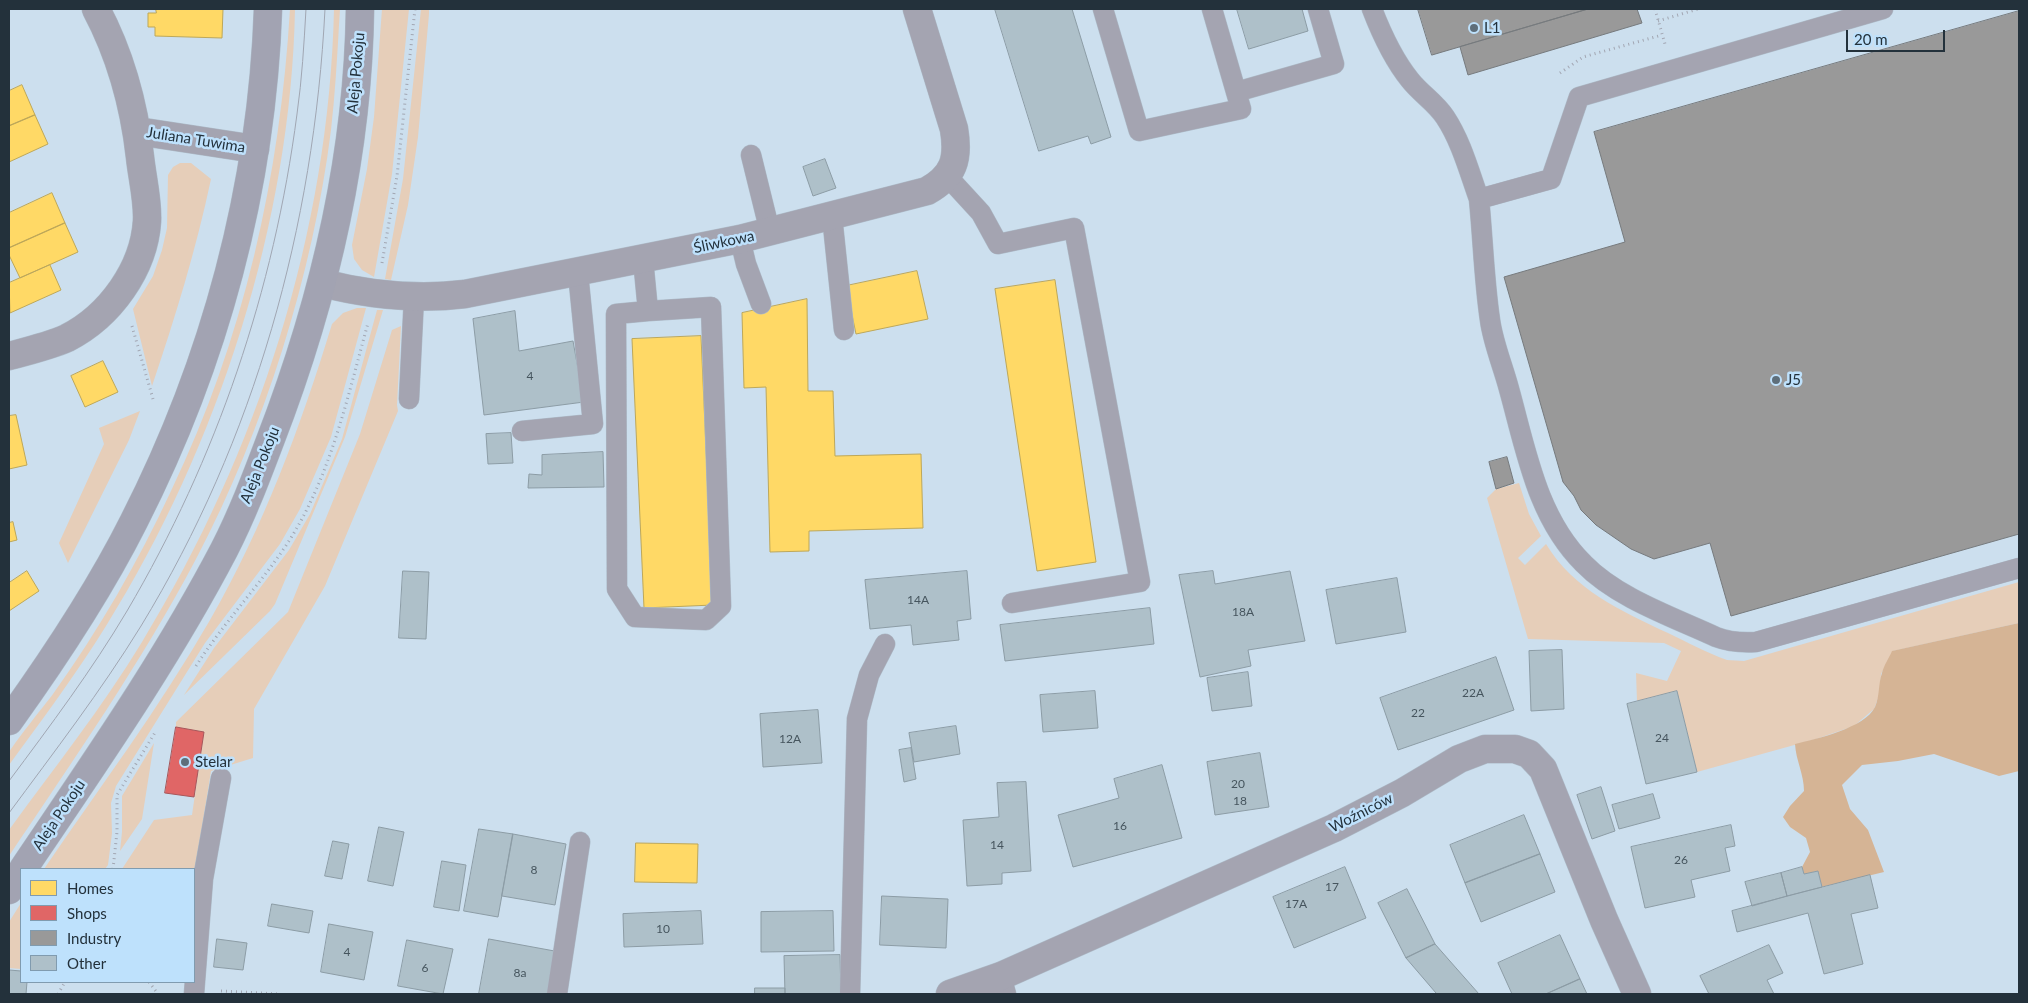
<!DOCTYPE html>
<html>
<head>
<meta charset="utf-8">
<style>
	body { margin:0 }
	#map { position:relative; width:2028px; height:1003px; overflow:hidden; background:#ccdfee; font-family:Lato,sans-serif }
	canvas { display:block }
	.frame { position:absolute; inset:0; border:10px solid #23313b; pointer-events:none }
	.legend { position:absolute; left:20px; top:868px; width:175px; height:115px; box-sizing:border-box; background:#bee1fc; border:1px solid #809baf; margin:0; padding:6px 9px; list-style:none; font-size:15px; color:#23313b }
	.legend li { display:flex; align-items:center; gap:10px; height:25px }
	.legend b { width:25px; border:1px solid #809baf }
	.scale { position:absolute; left:1846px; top:30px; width:99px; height:22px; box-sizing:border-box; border:2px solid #23313b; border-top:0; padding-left:6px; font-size:15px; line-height:18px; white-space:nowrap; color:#23313b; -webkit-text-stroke:4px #bee1fc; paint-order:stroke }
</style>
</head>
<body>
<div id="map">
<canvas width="2028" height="1003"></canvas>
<div class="frame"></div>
<ul class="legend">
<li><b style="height:14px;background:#ffd966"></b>Homes</li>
<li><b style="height:14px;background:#e06666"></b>Shops</li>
<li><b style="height:14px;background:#999"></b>Industry</li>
<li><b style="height:14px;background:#aec0c9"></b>Other</li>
</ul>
<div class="scale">20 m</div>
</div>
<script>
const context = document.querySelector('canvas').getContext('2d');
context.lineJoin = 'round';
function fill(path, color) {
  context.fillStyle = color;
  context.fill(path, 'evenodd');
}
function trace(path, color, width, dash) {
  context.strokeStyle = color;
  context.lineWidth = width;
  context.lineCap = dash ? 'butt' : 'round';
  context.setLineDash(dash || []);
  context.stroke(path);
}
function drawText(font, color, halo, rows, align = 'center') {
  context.font = font + ' Lato,sans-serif';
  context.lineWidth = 5;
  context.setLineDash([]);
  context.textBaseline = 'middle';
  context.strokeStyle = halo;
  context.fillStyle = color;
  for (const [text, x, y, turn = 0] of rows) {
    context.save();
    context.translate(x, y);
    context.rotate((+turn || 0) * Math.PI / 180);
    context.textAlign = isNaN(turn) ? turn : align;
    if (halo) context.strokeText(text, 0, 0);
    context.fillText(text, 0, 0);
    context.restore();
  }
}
fill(new Path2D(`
	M290,9H295C291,221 218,447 106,626C76,674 42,720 9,765C9,761 8,756 9,753C10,748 47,702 53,694C99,630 138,562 171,491C244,339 280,176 290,9Z
	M334,9H340L339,25C337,60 335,95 331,130C313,274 264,430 196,559C141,663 74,759 9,856V830C54,768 102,708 142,642C258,452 329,232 334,9Z
	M382,9H409L392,174L374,277L362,270L354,259L352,245L367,169L374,117Z
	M421,9H429V14L418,137L408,205L391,280L385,279L403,179Z
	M180,163H191L211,179C196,250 175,318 152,386L133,309L153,276L162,250L167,228L168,175L173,167Z
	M357,308H366L331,437L300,509L280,544L205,643L116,786L111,803L112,833L108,865L105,869H44C100,787 160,707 210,620C263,528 301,426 332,324L343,313Z
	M377,310H383L345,437L275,604L270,611L184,695L214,648L289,550L310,514L342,439Z
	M401,326L397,405L398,411L325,586L254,709L253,758L211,771L194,878V869H122L154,820L192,815L204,732L176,727V722L288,612L360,434L392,330Z
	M140,411L129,440L68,563L59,543L104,444L99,428Z
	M1519,483L1529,514L1541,536L1518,558L1525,565L1546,544C1574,590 1621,611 1668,633C1687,642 1707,653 1727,660L1744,661L2019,582V623L1893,651L1881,674L1880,693L1874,709L1854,726L1816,739L1697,772L1677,691L1637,701L1636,673L1667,681L1681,651L1664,643L1528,639L1487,498L1496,489Z
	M154,743L142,819L120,851L122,832V796Z
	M21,903V969L9,968V922Z`), '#e6ceb9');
fill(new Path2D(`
	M2019,623V771L1999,776L1934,754L1898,761L1862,765L1842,785L1850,809L1868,830L1884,872L1822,887L1818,871L1804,874L1802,867L1810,852L1806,838L1790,827L1783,817L1790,806L1804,791C1804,774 1796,761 1795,744C1816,739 1865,728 1875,707C1880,696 1878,684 1882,673C1884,665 1889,658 1892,651Z`), '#d5b495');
const homes = new Path2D(`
	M156,9H223L222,38L155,36V27H148V13H156Z
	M22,85L35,115L9,126V91Z
	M35,115L48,144L9,162V126Z
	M52,193L65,223L9,248V213Z
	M65,223L78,252L20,278L9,255V248Z
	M50,265L61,290L10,313L9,283Z
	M917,271L928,319L856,334L846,286Z
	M1055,280L1096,562L1037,571L995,289Z
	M807,299L808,391H833L835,456L921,454L923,528L809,531V551L770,552L766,387L744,388L742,313Z
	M701,336L713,605L644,608L632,339Z
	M103,361L118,392L85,407L71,376Z
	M16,415L27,465L9,469V416Z
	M13,522L17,540L9,542V523Z
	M27,571L39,591L9,611V583Z
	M636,843L698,844L697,883L635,882Z`);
fill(homes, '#ffd966');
trace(homes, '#bda759', 1);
const shops = new Path2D(`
	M176,727L204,732L194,797L165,793Z`);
fill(shops, '#e06666');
trace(shops, '#a75659', 1);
const industry = new Path2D(`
	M1418,9H1588L1432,55Z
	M1588,9H1637L1642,23L1468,75L1460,47Z
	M2019,11V534L1731,616L1710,543L1654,559L1631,549L1596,525L1581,510L1574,496L1563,482L1504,277L1625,242L1594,132Z
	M1507,457L1514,483L1496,489L1489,462Z`);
fill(industry, '#999');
trace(industry, '#767a7d', 1);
const building = new Path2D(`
	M995,9H1072L1111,137L1091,144L1088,136L1039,151Z
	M1237,9H1302L1308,31L1249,49Z
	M825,159L836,188L813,196L803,167Z
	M515,311L519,351L573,341L584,402L484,415L473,319Z
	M511,433L513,463L488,464L486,434Z
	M603,452L604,487L528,488L529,474L542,475V455Z
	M403,571L429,572L426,639L399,638Z
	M967,571L971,619L957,621L959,640L913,645L911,625L870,629L865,580Z
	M1213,571L1215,584L1290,571L1305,641L1248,650L1251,666L1200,677L1179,575Z
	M1397,578L1406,632L1336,644L1326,590Z
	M1150,608L1154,644L1005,661L1000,625Z
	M1562,650L1564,709L1531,711L1529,651Z
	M1496,657L1514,710L1398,750L1380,698Z
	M1248,672L1252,706L1212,711L1207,678Z
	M1095,691L1098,728L1043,732L1040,695Z
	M1677,691L1697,772L1646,784L1627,704Z
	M818,710L822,763L763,767L760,714Z
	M956,726L960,754L914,762L909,733Z
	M911,748L916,779L904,782L899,750Z
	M1260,753L1269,807L1215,815L1207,762Z
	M1162,765L1182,838L1073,867L1058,815L1119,798L1114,779Z
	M1026,782L1031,871L1002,873V884L967,886L963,820L999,817L997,783Z
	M1601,787L1615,831L1592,839L1577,795Z
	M1653,794L1660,818L1619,829L1612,805Z
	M1524,815L1540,854L1465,883L1450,845Z
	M1731,825L1735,846L1725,848L1730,871L1691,880L1695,897L1645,908L1631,847Z
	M379,827L404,832L393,886L368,881Z
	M479,829L513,834L498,917L464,911Z
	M513,834L566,844L555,905L502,896Z
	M333,841L349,844L342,879L325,876Z
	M1540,854L1555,892L1481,922L1465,883Z
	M442,861L466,865L459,911L434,907Z
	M1345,867L1366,918L1294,948L1273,897Z
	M1802,867L1804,874L1818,871L1822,887L1787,896L1781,873Z
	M1781,873L1787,896L1752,906L1745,882Z
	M1870,875L1878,908L1851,914L1863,964L1824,974L1808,913L1737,932L1732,911Z
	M1407,889L1435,944L1406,958L1378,903Z
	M882,896L948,899L946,948L880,945Z
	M272,904L313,911L309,933L268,926Z
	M701,911L703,944L624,947L623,914Z
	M833,911L834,951L761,952V912Z
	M329,924L373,932L364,980L321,972Z
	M1560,935L1580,979L1546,994H1512L1498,963Z
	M217,939L247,943L243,970L214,967Z
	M489,939L560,952L552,994H479Z
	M407,940L453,949L443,994L398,986Z
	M1435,944L1449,960L1479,994H1434L1436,993L1406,958Z
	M1769,945L1783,973L1767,980L1774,994H1709L1700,976Z
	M840,955L841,994H785L784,956Z
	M9,970L21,971V982H27L26,994H9Z
	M1580,979L1587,994H1546Z
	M755,988H785V994H755Z`);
fill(building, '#aec0c9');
trace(building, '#8c9ca5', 1);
const lane = new Path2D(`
	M1103,9L1139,131L1241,109L1212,9
	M1372,9C1382,35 1393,59 1410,80C1421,94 1435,102 1445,117C1461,141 1469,171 1479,199L1551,179L1579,97L1883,9
	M1236,92L1334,64L1318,9
	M751,155L770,232
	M947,176L981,213L998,244L1074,228L1140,582L1012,603
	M1479,199C1483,239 1484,280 1490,320C1493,343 1503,366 1509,389C1526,450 1537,518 1584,564C1617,598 1673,617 1716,637C1729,642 1741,643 1756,642L2019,568
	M832,216L844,330
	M740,239L746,264L761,304
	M643,259L648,311L711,307L721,606L706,620L635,617L617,589L616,314L648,311
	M409,399L414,297
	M522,431L593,424L578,273
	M1001,976L1006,994
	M194,994L203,879L221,778
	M557,994L580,842
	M850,994L857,719L869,675L885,644`);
const street = new Path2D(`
	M137,131L255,149
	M322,283C369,295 416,300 465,294L740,239L927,191C954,176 959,159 954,129L917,9
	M9,356C28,351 49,346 67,338C110,316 144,269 147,221C148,200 142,177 140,157C134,104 121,56 96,9
	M950,994L1001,976L1334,828L1402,793L1459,759L1485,749H1515L1529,754L1543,769L1604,920L1637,994`);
const secondary = new Path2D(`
	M9,721C55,657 99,591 134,521C215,362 262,187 268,9
	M23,869C93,765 166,661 224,550C242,515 256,478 270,441C323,304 358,157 360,9
	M9,890L21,872`);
trace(lane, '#adbbc8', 21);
trace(street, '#adbbc8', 29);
trace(secondary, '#adbbc8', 29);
trace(new Path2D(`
	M1655,9L1665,44
	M1658,21L1698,9
	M1560,73L1583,57L1662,35
	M382,263L397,176L415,9
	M132,326L153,399
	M196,666C223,624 257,588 285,547C330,480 347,399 368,323
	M113,869L117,832V795L156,731
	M149,982L158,994
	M221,991L279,994
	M58,994L65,982`), '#a2a6b2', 3, [1, 4]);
trace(lane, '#a4a4b1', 20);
trace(street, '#a4a4b1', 28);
trace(secondary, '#a2a3b2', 28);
trace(new Path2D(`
	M9,781C50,726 92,670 127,611C217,458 274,290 297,114C302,79 304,44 306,9
	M9,813C54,752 101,691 141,626C255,439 314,226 325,9`), '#a0a6b2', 1);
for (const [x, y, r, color] of [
	[1474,28,5,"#5e6e7a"],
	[1776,380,5,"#5e6e7a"],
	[185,762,5,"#5e6e7a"]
]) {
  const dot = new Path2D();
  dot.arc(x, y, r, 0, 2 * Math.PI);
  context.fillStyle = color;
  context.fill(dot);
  trace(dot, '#bee1fc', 2);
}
drawText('12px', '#46555e', null, [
	["4",530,376],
	["14A",918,600],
	["18A",1243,612],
	["22A",1473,693],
	["22",1418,713],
	["24",1662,738],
	["12A",790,739],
	["20",1238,784],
	["18",1240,801],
	["16",1120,826],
	["14",997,845],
	["26",1681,860],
	["8",534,870],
	["17",1332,887],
	["17A",1296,904],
	["10",663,929],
	["4",347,952],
	["6",425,968],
	["8a",520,973]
]);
drawText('15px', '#23313b', '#bee1fc', [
	["L1",1484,28],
	["J5",1786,380],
	["Stelar",195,762]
], 'left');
drawText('15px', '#23313b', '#bee1fc', [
	["Aleja Pokoju",356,73,-85],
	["Juliana Tuwima",196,140,9],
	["Śliwkowa",724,242,-12],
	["Aleja Pokoju",260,465,-68],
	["Woźniców",1361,813,-27],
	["Aleja Pokoju",59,815,-56]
]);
</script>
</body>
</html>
